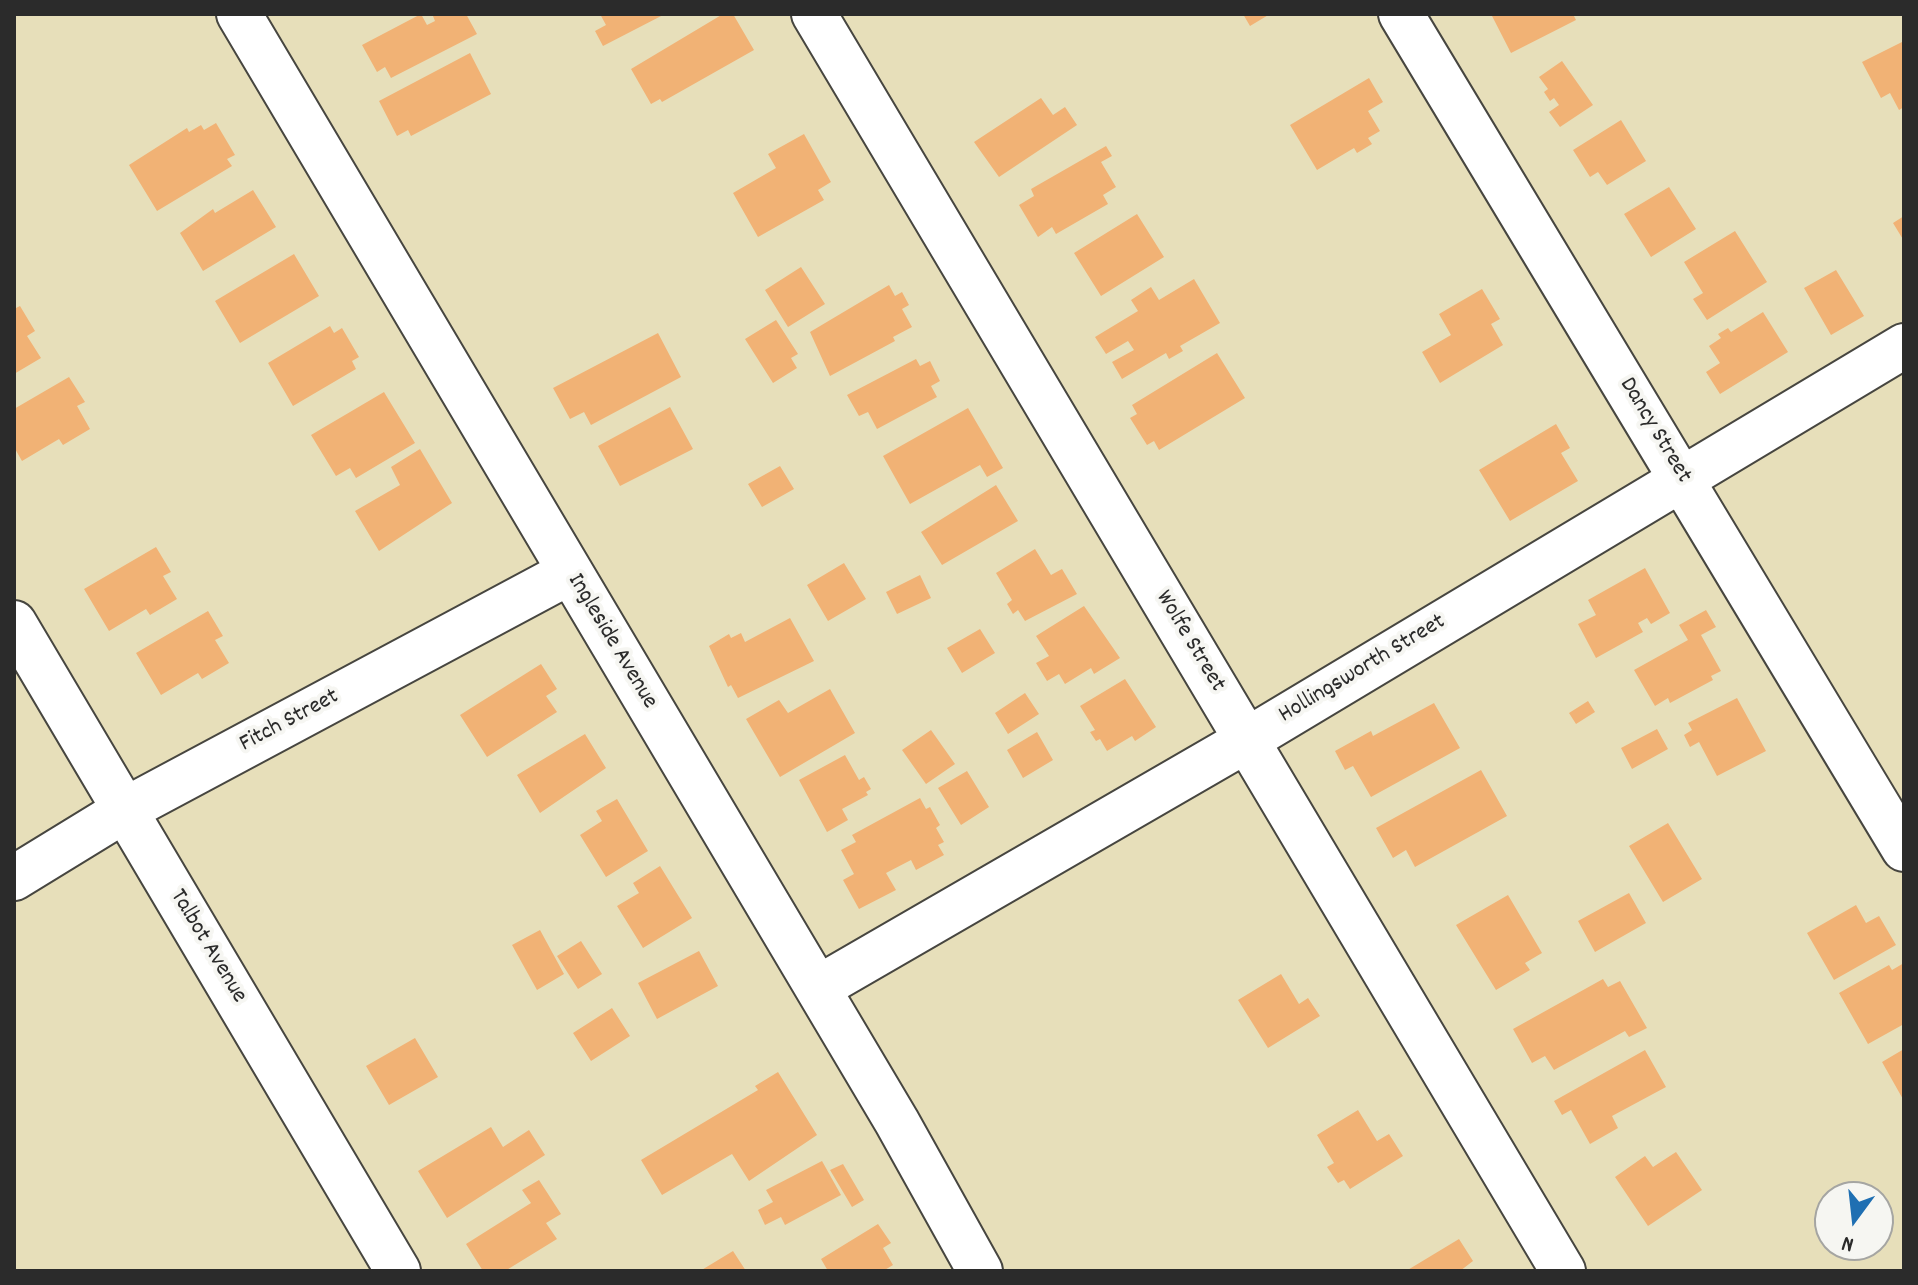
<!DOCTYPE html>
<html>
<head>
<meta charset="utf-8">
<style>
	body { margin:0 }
	#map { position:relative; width:1918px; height:1285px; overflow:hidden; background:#e7dfba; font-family:Dekko,sans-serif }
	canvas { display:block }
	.frame { position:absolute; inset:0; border:16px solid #2b2b2b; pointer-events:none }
	.north { position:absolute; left:1814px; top:1181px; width:80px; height:80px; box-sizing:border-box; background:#f6f6f2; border:2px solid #a5a5a2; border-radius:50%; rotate:195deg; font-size:22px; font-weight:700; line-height:32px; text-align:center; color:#2b2b2b }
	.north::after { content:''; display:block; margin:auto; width:28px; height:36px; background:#1f6fb2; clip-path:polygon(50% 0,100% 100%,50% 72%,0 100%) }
</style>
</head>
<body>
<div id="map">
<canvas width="1918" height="1285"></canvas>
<div class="frame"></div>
<div class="north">N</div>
</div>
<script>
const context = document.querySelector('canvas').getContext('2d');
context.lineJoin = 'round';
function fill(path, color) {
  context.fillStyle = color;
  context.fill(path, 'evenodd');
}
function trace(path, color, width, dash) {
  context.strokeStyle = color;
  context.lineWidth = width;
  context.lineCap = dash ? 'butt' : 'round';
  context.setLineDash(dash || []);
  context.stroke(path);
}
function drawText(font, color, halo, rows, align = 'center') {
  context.font = font + ' Dekko,sans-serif';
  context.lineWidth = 8;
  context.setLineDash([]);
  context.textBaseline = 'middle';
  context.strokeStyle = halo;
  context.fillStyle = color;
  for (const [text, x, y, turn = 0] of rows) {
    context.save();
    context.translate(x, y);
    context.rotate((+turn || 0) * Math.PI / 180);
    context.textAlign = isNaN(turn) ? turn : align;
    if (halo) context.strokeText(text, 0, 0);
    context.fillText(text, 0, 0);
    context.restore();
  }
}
fill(new Path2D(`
	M421,14L427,25L435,21L433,16L437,14H466L477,34L391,78L385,67L377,72L362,45Z
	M600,14H665L603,46L595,31L606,25Z
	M723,14H733L754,50L662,102L660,99L651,104L631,69Z
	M1243,14H1270L1250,26Z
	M1491,14H1573L1576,20L1511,53Z
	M1904,41V107L1899,110L1890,93L1881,98L1862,62Z
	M470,53L491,94L411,136L408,130L397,136L379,101Z
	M1562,61L1593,105L1560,127L1549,112L1559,105L1554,98L1550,101L1544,92L1548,89L1539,77Z
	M1369,78L1383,102L1368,111L1380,131L1368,138L1372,144L1357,153L1354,148L1317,170L1290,125Z
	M1041,98L1053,115L1065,107L1077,125L999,177L974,142Z
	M1621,120L1646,161L1607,185L1598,172L1590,177L1573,150Z
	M216,123L235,155L227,159L232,166L157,211L129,165L187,128L189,132L201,125L204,130Z
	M804,134L831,182L818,190L824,200L758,237L733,193L776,168L768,154Z
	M1106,146L1112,156L1101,162L1116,187L1103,195L1108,204L1056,234L1052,227L1038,237L1019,205L1034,196L1031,189Z
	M1669,187L1696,229L1651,257L1624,214Z
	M253,190L276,227L203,271L180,233L213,209L215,213Z
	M1137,214L1164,257L1101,296L1074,253Z
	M1904,216V241L1893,223Z
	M1735,231L1767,282L1707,320L1693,299L1703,293L1684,262Z
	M294,254L319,296L240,343L215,301Z
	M801,267L825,304L788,327L765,290Z
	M1836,270L1864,316L1831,335L1804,288Z
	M1194,279L1220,323L1180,346L1183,351L1169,359L1166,353L1122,379L1112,362L1134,350L1128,341L1106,354L1095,337L1138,311L1131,300L1151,287L1159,300Z
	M889,285L895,296L902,292L909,305L902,309L912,327L893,337L895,341L830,376L810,332Z
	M1482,289L1500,319L1491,324L1503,345L1440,383L1422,352L1451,335L1439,314Z
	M20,306L35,331L27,336L41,358L14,374V309Z
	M1763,312L1788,352L1720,394L1706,372L1720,363L1709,346L1721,338L1718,334L1728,328L1731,332Z
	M776,320L798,354L791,358L797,368L773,383L745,339Z
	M330,326L334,333L342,328L359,357L352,361L356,369L293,406L268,363Z
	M658,333L681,377L591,425L584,412L570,419L553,388Z
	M1217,353L1245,398L1159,450L1154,441L1147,445L1130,418L1137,414L1132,405Z
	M916,359L920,366L930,361L940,381L931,386L937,397L877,429L868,412L859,416L847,395Z
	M69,377L85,402L77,406L90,429L63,445L59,439L22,461L14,447V409Z
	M384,392L415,443L356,478L350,468L336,476L311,435Z
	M670,407L693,449L620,486L598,446Z
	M968,408L1003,468L987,477L980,465L910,504L883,456Z
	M1556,424L1570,448L1561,453L1578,481L1510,521L1479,470Z
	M420,449L452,503L379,551L355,511L400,485L391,467Z
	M780,466L794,489L762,507L748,484Z
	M996,485L1018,521L942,565L921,532Z
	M156,547L171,572L163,576L177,599L150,615L146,609L109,631L84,589Z
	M1035,549L1051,575L1062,569L1077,594L1025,621L1018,610L1013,614L1007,604L1012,600L996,573Z
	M844,563L866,599L828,621L807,585Z
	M1645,568L1670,613L1651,624L1647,618L1638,623L1643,632L1596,658L1578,624L1596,615L1588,600Z
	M920,575L931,598L897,614L886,592Z
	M1084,606L1120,658L1094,674L1091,668L1065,684L1059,674L1047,681L1036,663L1049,656L1036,636Z
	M1706,610L1716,627L1701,635L1721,671L1711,676L1713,680L1670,703L1668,698L1655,706L1634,670L1688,640L1679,625Z
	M208,611L223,636L215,640L229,663L202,679L198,673L161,695L136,653Z
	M790,618L814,661L738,698L731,685L728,687L709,646L729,634L731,638L741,633L745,642Z
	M980,629L995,653L962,673L947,648Z
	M541,664L557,689L546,696L557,712L487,757L460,715Z
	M1125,679L1156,727L1135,741L1132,736L1107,751L1100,739L1096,741L1090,732L1095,730L1080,706Z
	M830,689L855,733L780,777L746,719L779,700L788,713Z
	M1025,693L1039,714L1008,734L995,713Z
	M1737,698L1766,751L1717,776L1699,742L1690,747L1684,735L1692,730L1688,723Z
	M1588,701L1595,712L1576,724L1569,713Z
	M1434,703L1460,748L1371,797L1353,766L1345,770L1335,751L1371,731L1373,736Z
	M1657,729L1668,749L1632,769L1621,748Z
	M931,730L955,764L926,784L902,750Z
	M1037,732L1053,760L1023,778L1007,750Z
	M585,734L606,768L540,813L517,775Z
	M845,755L859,780L864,777L871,789L866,792L868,795L842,809L848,820L827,832L799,780Z
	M1481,770L1507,816L1415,867L1406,850L1393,858L1376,828Z
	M967,771L989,807L961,825L938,788Z
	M920,798L926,809L930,807L940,825L936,828L944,842L938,845L944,855L916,870L911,860L886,873L896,890L859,909L843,880L854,874L841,850L856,842L852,835Z
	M617,799L648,851L606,877L580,835L602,821L596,811Z
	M1668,823L1702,879L1663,902L1629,846Z
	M660,866L692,918L643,948L617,906L639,893L633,883Z
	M1629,893L1646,923L1595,952L1578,921Z
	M1508,895L1542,953L1525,963L1530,970L1496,990L1456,925Z
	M1856,905L1866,923L1879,916L1896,945L1834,980L1807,933Z
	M540,930L564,974L537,990L512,945Z
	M581,941L602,974L578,989L557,956Z
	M699,951L718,986L657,1019L638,983Z
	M1904,963V1024L1868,1044L1839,993L1889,965L1892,970Z
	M1281,974L1299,1004L1308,998L1320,1016L1268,1048L1238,1000Z
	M1603,979L1608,987L1620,981L1647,1028L1629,1037L1625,1031L1554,1070L1545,1056L1532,1063L1513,1029Z
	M612,1008L630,1036L591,1061L573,1033Z
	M415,1038L438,1077L389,1105L366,1066Z
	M1904,1049V1101L1882,1062Z
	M1645,1050L1666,1087L1612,1116L1618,1128L1590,1144L1571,1110L1562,1115L1554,1101Z
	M778,1072L817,1135L749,1181L732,1154L662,1195L641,1160L758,1090L755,1086Z
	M1358,1110L1377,1141L1389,1134L1403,1156L1350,1189L1344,1180L1338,1183L1327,1167L1334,1163L1317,1135Z
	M491,1127L503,1147L529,1130L545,1155L447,1218L418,1171Z
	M1676,1152L1702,1190L1648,1226L1615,1177L1645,1156L1653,1167Z
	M822,1161L841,1195L785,1225L781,1217L765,1225L758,1210L773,1202L766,1190Z
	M843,1164L864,1200L852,1207L830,1170Z
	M539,1180L561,1214L546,1223L557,1239L505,1271H483L466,1244L531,1203L522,1190Z
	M878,1224L891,1243L883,1248L893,1265L883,1271H828L821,1259Z
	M1459,1239L1473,1261L1460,1271H1406Z
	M733,1251L746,1271H700Z`), '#f1b275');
const minor = new Path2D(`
	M239,14L897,1122L980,1271
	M814,14L1563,1271
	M1401,14L1904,849
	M14,623L398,1271
	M14,878L125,810L570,572
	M818,988L1247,740L1904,346`);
trace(minor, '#474640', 48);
trace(minor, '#fff', 44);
drawText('24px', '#2b2b2b', '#f6f6f2', [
	["Dancy Street",1654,431,59],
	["Ingleside Avenue",611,642,59],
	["Wolfe Street",1189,642,59],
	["Hollingsworth Street",1363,670,-31],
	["Fitch Street",290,722,-28],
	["Talbot Avenue",207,947,59]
]);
</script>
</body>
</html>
